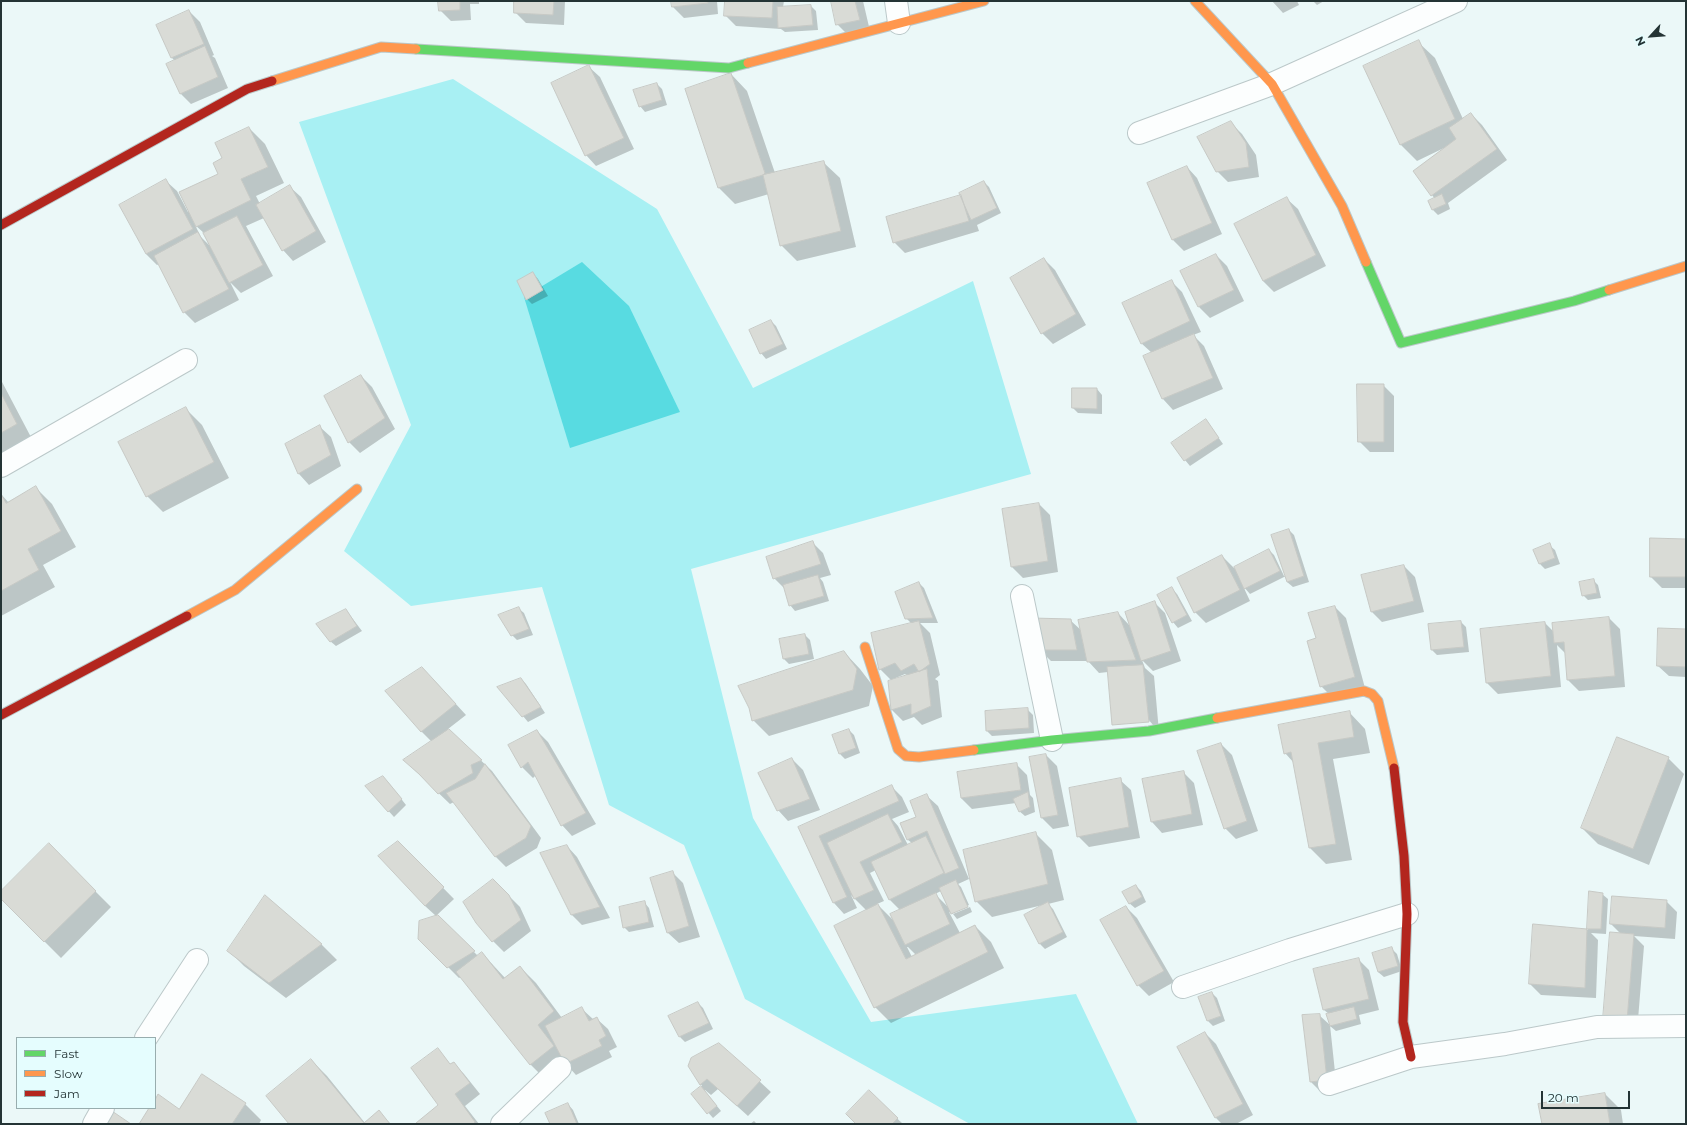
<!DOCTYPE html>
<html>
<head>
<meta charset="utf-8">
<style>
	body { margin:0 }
	#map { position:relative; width:1687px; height:1125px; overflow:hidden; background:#ebf8f8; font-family:Montserrat,sans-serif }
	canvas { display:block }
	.frame { position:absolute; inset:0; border:2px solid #243435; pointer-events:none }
	.legend { position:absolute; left:16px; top:1037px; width:140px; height:72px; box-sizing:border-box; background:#e5fdfe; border:1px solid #98adae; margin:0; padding:5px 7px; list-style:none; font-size:12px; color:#243435 }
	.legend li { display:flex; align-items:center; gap:8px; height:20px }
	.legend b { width:20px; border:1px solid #98adae }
	.north { position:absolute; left:1631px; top:16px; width:40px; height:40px; -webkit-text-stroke:3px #e5fdfe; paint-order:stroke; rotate:244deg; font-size:11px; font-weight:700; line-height:16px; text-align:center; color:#243435 }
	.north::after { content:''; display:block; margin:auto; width:14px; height:18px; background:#243435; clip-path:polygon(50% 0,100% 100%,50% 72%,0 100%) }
	.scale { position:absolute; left:1541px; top:1091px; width:89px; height:18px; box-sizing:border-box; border:2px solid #243435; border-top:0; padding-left:5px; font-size:12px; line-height:14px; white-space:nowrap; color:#243435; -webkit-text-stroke:3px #e5fdfe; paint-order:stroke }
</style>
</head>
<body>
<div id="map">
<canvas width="1687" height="1125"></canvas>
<div class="frame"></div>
<ul class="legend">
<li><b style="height:5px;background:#63d668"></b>Fast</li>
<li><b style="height:5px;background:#ff974d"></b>Slow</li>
<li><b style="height:5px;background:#b3261e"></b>Jam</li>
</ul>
<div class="north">N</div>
<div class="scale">20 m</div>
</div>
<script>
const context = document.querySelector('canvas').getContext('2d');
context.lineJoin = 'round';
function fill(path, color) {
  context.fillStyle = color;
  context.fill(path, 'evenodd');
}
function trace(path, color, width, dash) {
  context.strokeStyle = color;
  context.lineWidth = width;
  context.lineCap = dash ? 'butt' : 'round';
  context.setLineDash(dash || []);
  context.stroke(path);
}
fill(new Path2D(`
	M453,79L657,209L753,388L973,281L1031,474L691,569L753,818L871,1022L1076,994L1138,1124H970L745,999L684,845L609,805L542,587L411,606L344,551L411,425L299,122Z`), '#a8f0f3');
fill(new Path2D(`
	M582,262L629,306L680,412L570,448L524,297Z`), '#58dbe1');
fill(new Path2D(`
	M439,1H479V4H470L471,20L451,21L440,10Z
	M515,1H565L564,25L526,23L515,12Z
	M672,1H717L718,14L684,18L673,7Z
	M726,1H784L783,7L811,6L816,11L818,30L785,32L781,29L736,26L725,15Z
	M832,1H863L870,31L848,35L837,24Z
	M1272,1H1297L1299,5L1283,13Z
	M1313,1H1324L1317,5Z
	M189,11L200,22L214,55L212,56L215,58L228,88L191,104L181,94L175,61L172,58L157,25Z
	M1418,42L1435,58L1463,119L1471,114L1482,125L1507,160L1448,203L1450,209L1438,215L1433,210L1430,201L1435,199L1414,171L1444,148L1417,161L1401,145Z
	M589,67L600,77L634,149L596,166L586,155Z
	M731,74L747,91L775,173L823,162L840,178L856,247L797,261L781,245L769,194L735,204L719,188L686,90Z
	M657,84L662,89L667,105L645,112L640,106Z
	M1231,123L1242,134L1256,155L1259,177L1228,182L1217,171Z
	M249,128L265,144L284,183L256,196L260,204L290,187L301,197L326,242L293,261L283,250L264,218L246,226L273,276L241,293L230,282L239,300L195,323L184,312L159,264L157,265L146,254L166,181L177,191L188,212L190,211L219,174L223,159ZM195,225L205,234L210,246L201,237Z
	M1187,167L1197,178L1222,234L1184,251L1173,240L1148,183Z
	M984,182L989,187L1001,213L977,225L979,231L905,253L894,242L961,196Z
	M1287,199L1298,209L1326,266L1274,292L1263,281L1235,224Z
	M1216,255L1227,266L1244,301L1210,318L1199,307L1182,271Z
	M1044,259L1055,270L1086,325L1053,344L1042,333Z
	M533,273L538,279L548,296L532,304L527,299Z
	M1171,281L1182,292L1201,332L1193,335L1204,346L1223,389L1173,410L1163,399L1145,357L1152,353L1141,343Z
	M771,321L776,326L787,349L766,359L761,353Z
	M361,376L372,387L395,429L360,453L349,442L325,396Z
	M1,380L33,441L1,457Z
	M1383,385L1394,396V452H1370L1359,441Z
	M1097,389L1102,395V414L1078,413L1073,408Z
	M186,409L202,425L229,478L163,512L147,496Z
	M1206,420L1223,444L1190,466L1185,460Z
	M320,427L331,437L341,466L309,485L299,474L286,445Z
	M36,488L52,504L76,547L43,565L55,587L1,616V494L9,503Z
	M1039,504L1050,515L1058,572L1023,578L1012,567L1003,510Z
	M1289,530L1294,535L1309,582L1293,587L1287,582L1286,576L1250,594L1243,586L1250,601L1206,623L1195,612L1222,556L1234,568L1269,550L1274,555L1284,576H1285Z
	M1686,540V588H1662L1651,577Z
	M813,543L823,553L831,575L820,578L823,582L829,601L795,611L790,605L785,589L774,578Z
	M1549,545L1555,550L1560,564L1545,569L1540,564L1535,550Z
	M1404,566L1415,577L1424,612L1382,622L1372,612Z
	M1593,580L1598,585L1601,598L1588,600L1583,595Z
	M919,583L924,588L938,623H920L930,633L940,675L935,679L938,681L942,717L922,725L914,717L903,721L892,710L908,676L905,674L891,680L880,669L912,624L906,618Z
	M1172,589L1177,594L1192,621L1178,628L1173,622Z
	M1154,602L1165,613L1181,661L1153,671L1142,660L1145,668L1154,676L1159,732L1108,672L1099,673L1088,661H1051L1040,650L1070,620L1082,631L1118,613L1130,626Z
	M1335,607L1346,618L1365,688L1332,697L1321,686L1317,639Z
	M518,608L524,613L533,635L517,640L512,635Z
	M346,610L362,631L336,646L330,641Z
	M1609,618L1620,629L1625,687L1579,691L1568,680L1566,654L1557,645L1561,687L1498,694L1487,683L1545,623L1554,632Z
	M1461,622L1466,627L1469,652L1437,655L1432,650Z
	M1686,630V677L1669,676L1658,666Z
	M805,635L810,640L814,659L789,664L784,659L780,640Z
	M844,652L860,669L873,686L869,706L769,736L753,720Z
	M433,679L466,715L448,729L492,771L541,838L537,848L506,867L495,856L454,802L450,804L404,760L432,742L421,731Z
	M521,679L526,684L545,713L528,722L523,716Z
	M1027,709L1033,715L1034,733L992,736L987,731Z
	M1349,712L1365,729L1370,753L1333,759L1352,860L1326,864L1310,848L1294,763L1285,753Z
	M849,730L854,735L860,753L845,759L840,754Z
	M537,731L548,742L596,824L572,836L562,825L536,775L533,778L522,767L509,745Z
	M1221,744L1232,755L1258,831L1236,839L1225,828Z
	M1046,755L1057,766L1069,826L1053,829L1042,818Z
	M1668,758L1684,774L1649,865L1598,844L1582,828Z
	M792,759L803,770L820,810L788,821L778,810Z
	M1016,764L1027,775L1030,795L1033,798L1035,812L1025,816L1019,811L1016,803L972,809L961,798Z
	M1183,772L1194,783L1203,825L1162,833L1152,822Z
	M1120,780L1131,790L1140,838L1089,847L1078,836Z
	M388,782L406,805L394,817L367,787Z
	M891,786L902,797L909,812L892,819L898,826L908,845L912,843L908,840L901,824L918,817L927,796L938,806L969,879L958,884L961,887L969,905L953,912V914L949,912L960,933L975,926L991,942L1004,968L891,1023L875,1007L867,911L851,895L857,908L844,914L834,903L800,828ZM876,870L889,899L901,911L894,921L877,904L884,901L870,873ZM941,891L949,908L935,894ZM907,947H908L916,955L912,957Z
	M1036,834L1052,850L1064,900L1048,904L1053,909L1067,937L1045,949L1040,944L1025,915L1043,905L992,917L976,901Z
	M398,842L454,899L437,915L478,956L482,953L505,978L520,967L536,983L562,1018L582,1009L594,1020L597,1019L608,1029L617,1047L609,1051L612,1057L576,1075L567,1065L547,1081L531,1065L461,977L459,978L419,938L436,916L425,906Z
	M49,845L111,907L61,958L1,898V892Z
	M567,846L577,857L610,918L582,925L571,914Z
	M672,872L683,883L700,937L679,943L668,933Z
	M493,880L520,907L531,931L504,952L493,941Z
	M1136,886L1141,891L1146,902L1135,908L1129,903Z
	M1590,893L1602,894L1608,899L1606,934L1591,933L1598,940L1596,998L1541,995L1530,984L1534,925L1588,930Z
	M1666,901L1677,912L1675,939L1634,936L1644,946L1637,1032L1614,1030L1621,934L1611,924Z
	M644,902L649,908L654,927L629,932L624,927Z
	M970,907L972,912L957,919L953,914Z
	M1126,907L1137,918L1174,982L1149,996L1138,985Z
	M321,944L337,960L286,998L244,966L228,950Z
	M1392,949L1397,954L1402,971L1384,977L1378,972Z
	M1358,959L1369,970L1379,1010L1359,1015L1361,1024L1336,1031L1330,1026L1329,1014L1324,1010Z
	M1212,993L1217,998L1225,1021L1213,1026L1207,1020Z
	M698,1003L703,1008L713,1029L685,1042L680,1037L670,1017Z
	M1319,1015L1330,1025L1337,1091L1322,1093L1311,1082Z
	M1205,1033L1216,1044L1253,1115L1236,1124H1222L1216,1118L1178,1047Z
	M719,1044L771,1092L748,1116L718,1089L711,1095L705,1090H704L721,1111L713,1118L692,1094L702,1086L689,1066Z
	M438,1050L451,1065L453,1063L464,1074L480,1094L465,1106L479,1124H419L439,1105Z
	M311,1060L327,1076L365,1123L378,1112L391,1124H291Z
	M202,1075L245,1104L261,1120L259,1124H140L151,1108H155V1101L179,1110Z
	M869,1092L903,1124H857Z
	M1605,1094L1621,1110L1623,1124H1543Z
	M568,1104L573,1110L579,1124H551Z
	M754,1121L757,1124H750Z`), '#0003');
const building = new Path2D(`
	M438,1H460V10L439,11Z
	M514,1H554L553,15L514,13Z
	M671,1H708V3L672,7Z
	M725,1H773L772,18L724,16Z
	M831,1H855L860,20L836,25Z
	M811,5L813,25L778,28L777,7Z
	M189,10L204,44L171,58L156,25Z
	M1419,40L1455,119L1400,145L1363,66Z
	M205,46L218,77L180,94L166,64Z
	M589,65L624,138L585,156L551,83Z
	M731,73L765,173L763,175L718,188L685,89Z
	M657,83L662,100L639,107L633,90Z
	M1471,113L1497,149L1431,196L1413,171L1456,139L1449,128Z
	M1231,121L1246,143L1249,167L1216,172L1197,137Z
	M249,127L268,167L241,179L251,200L196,227L179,192L218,174L213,163L222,158L215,143Z
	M824,161L841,231L780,246L763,175Z
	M1187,166L1212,223L1172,240L1147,183Z
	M166,179L193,229L146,254L119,205Z
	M984,181L997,208L971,220L959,193Z
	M290,185L316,231L282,251L256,205Z
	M1442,194L1446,204L1432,210L1428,201Z
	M961,195L969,221L893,243L886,217Z
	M1287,197L1316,255L1263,281L1234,224Z
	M237,216L263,265L229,283L203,233Z
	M198,232L229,289L183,313L154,256Z
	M1216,254L1234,290L1198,307L1180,271Z
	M1044,258L1076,314L1041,334L1010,278Z
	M533,272L543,290L526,300L517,281Z
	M1172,280L1190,321L1141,344L1122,303Z
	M771,320L783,344L760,354L749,330Z
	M1194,334L1213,378L1162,399L1143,356Z
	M361,375L385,418L348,443L324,396Z
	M1357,384H1384V442H1358Z
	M1072,388H1097V409L1072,408Z
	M1,393L17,424L1,433Z
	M186,407L214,462L146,497L118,442Z
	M1206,419L1219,438L1184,461L1171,443Z
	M320,425L331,455L298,474L285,444Z
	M36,486L61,531L28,549L39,570L1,591V494L6,503Z
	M1039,503L1048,561L1011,567L1002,509Z
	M1289,529L1304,576L1287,582L1271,535Z
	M1650,538L1686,539V577H1650Z
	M813,541L821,564L773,579L766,557Z
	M1550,543L1555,558L1539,564L1533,550Z
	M1269,549L1280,571L1244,589L1234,567Z
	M1222,555L1240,590L1194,613L1177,578Z
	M1404,565L1414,601L1371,612L1361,575Z
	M818,575L824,596L789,606L783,585Z
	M1594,579L1597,593L1582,596L1579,582Z
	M919,582L933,618L905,619L895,592Z
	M1172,587L1187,615L1172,623L1157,595Z
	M1155,601L1171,651L1141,661L1125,612Z
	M1335,606L1355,677L1320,687L1307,641L1316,638L1308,613Z
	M519,607L529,629L511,636L498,615Z
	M346,609L357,626L330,642L316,624Z
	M1118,612L1136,660L1087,662L1078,620Z
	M1609,617L1615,676L1567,680L1564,642L1554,643L1552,623Z
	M1032,618L1071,619L1077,650H1039Z
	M919,621L930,664L919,672L914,664L901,671L895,663L879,670L871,633Z
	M1461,621L1464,647L1431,650L1428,624Z
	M1545,622L1551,676L1486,683L1480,629Z
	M1658,628L1686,629V667L1657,666Z
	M805,634L809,654L783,659L779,639Z
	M844,651L857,669L853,690L752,721L749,708L738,686Z
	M1143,665L1149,722L1112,725L1107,667Z
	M422,667L456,704L421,732L385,691Z
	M927,669L931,706L911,715V704L891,710L888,681Z
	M521,678L541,707L522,717L497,687Z
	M1028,708L1029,728L986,731L985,711Z
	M1350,711L1354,737L1318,743L1336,844L1309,848L1291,752L1284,754L1278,725Z
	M449,729L482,760L471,765L473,773L438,794L419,774L403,760Z
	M849,729L856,748L839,754L832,735Z
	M537,730L586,813L561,826L528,762L521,768L508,745Z
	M1617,737L1669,757L1633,849L1581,828Z
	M1221,743L1247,821L1224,829L1197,751Z
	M1046,754L1058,815L1041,818L1029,757Z
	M792,758L810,799L777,811L758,773Z
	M1017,763L1021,790L961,798L957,772Z
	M485,764L531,826L526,838L495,857L446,793L475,779Z
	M1184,771L1192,814L1151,822L1142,779Z
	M383,776L402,799L388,812L365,786Z
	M1121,778L1129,827L1077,837L1069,788Z
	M892,785L899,801L819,836L847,897L833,903L798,827Z
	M1028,792L1030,807L1019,812L1013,799Z
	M927,794L959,868L945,874L927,831L907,840L900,823L916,817L910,801Z
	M888,814L902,842L860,862L874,890L854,899L827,843Z
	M1036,832L1048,884L975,902L963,850Z
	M926,836L944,873L889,900L871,862Z
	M398,841L444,887L425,906L378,856Z
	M49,843L96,891L44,942L1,899V891Z
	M567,845L600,907L571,915L540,853Z
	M673,871L689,926L667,933L650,878Z
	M493,879L509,895L521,920L492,942L476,923L463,902Z
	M956,880L968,907L951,914L939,888Z
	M1136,885L1142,897L1129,904L1122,892Z
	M1589,891L1603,893L1601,929H1587Z
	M936,893L950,924L905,945L890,914Z
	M265,895L322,944L269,983L227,951Z
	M1612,896L1667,900L1665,928L1610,924Z
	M645,901L649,922L623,928L619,907Z
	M1048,902L1063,932L1039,944L1024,915Z
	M878,904L906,959L975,925L988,952L874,1008L834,926Z
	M1126,906L1164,971L1137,986L1100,920Z
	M438,915L475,951L447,968L418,939L419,921Z
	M1533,924L1587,929L1585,988L1529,984Z
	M1610,932L1634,934L1627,1021L1603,1019Z
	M1392,947L1398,966L1378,972L1372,953Z
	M482,952L503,979L520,966L554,1011L538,1025L554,1046L530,1065L456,972Z
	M1359,958L1369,999L1323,1010L1313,969Z
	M1212,992L1221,1016L1207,1021L1198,997Z
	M698,1002L709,1023L679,1037L668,1016Z
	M582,1007L589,1021L597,1017L606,1036L599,1040L602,1046L565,1064L545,1026Z
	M1354,1007L1357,1019L1330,1026L1326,1014Z
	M1320,1014L1327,1080L1310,1082L1302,1015Z
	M1205,1032L1243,1104L1215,1118L1177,1047Z
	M719,1043L761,1080L737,1106L707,1079L700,1085L688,1066L691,1058Z
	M438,1048L450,1064L454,1062L470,1083L455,1094L475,1122L473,1124H417L416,1123L438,1105L411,1068Z
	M311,1059L364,1123L379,1110L390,1124H289L266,1096Z
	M202,1074L246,1103L232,1124H139L149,1108H155V1100L158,1094L179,1109Z
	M701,1086L717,1106L707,1114L691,1094Z
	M869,1090L898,1118L892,1124H856L846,1114Z
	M1605,1093L1610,1124H1542L1538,1104Z
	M568,1103L577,1124H550L545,1113Z
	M109,1109L131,1124H98Z`);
fill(building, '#d9dbd6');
trace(building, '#c7c9c5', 1);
const street = new Path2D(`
	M896,1L899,23
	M1139,133L1272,84L1456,1
	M1,466L186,360
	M1022,596L1052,740
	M1183,987L1290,950L1407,914
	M146,1038L197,960
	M1329,1084L1411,1057L1505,1044L1597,1027L1686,1026
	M94,1124L103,1108
	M502,1124L560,1068`);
const fast = new Path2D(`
	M416,49L729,68L748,63
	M1366,262L1401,343L1574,301L1609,290
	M974,750L1052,740L1149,731L1217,718`);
const slow = new Path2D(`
	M1195,1L1272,84L1342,206L1366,262
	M748,63L984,1
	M272,81L381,47L416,49
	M1609,290L1686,266
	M187,616L235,590L357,489
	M865,647L898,749L906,756L919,757L974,750
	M1217,718L1364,691L1372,694L1378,701L1394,768`);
const jam = new Path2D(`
	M1,225L247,89L272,81
	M1,715L187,616
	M1394,768L1404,856L1407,914L1403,1022L1411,1057`);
trace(street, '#bbc8c9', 24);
trace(fast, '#bbc8c9', 11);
trace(slow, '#bbc8c9', 11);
trace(jam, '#bbc8c9', 11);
trace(street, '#fcfefe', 22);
trace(fast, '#63d668', 9);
trace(slow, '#ff974d', 9);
trace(jam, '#b3261e', 9);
</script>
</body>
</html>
